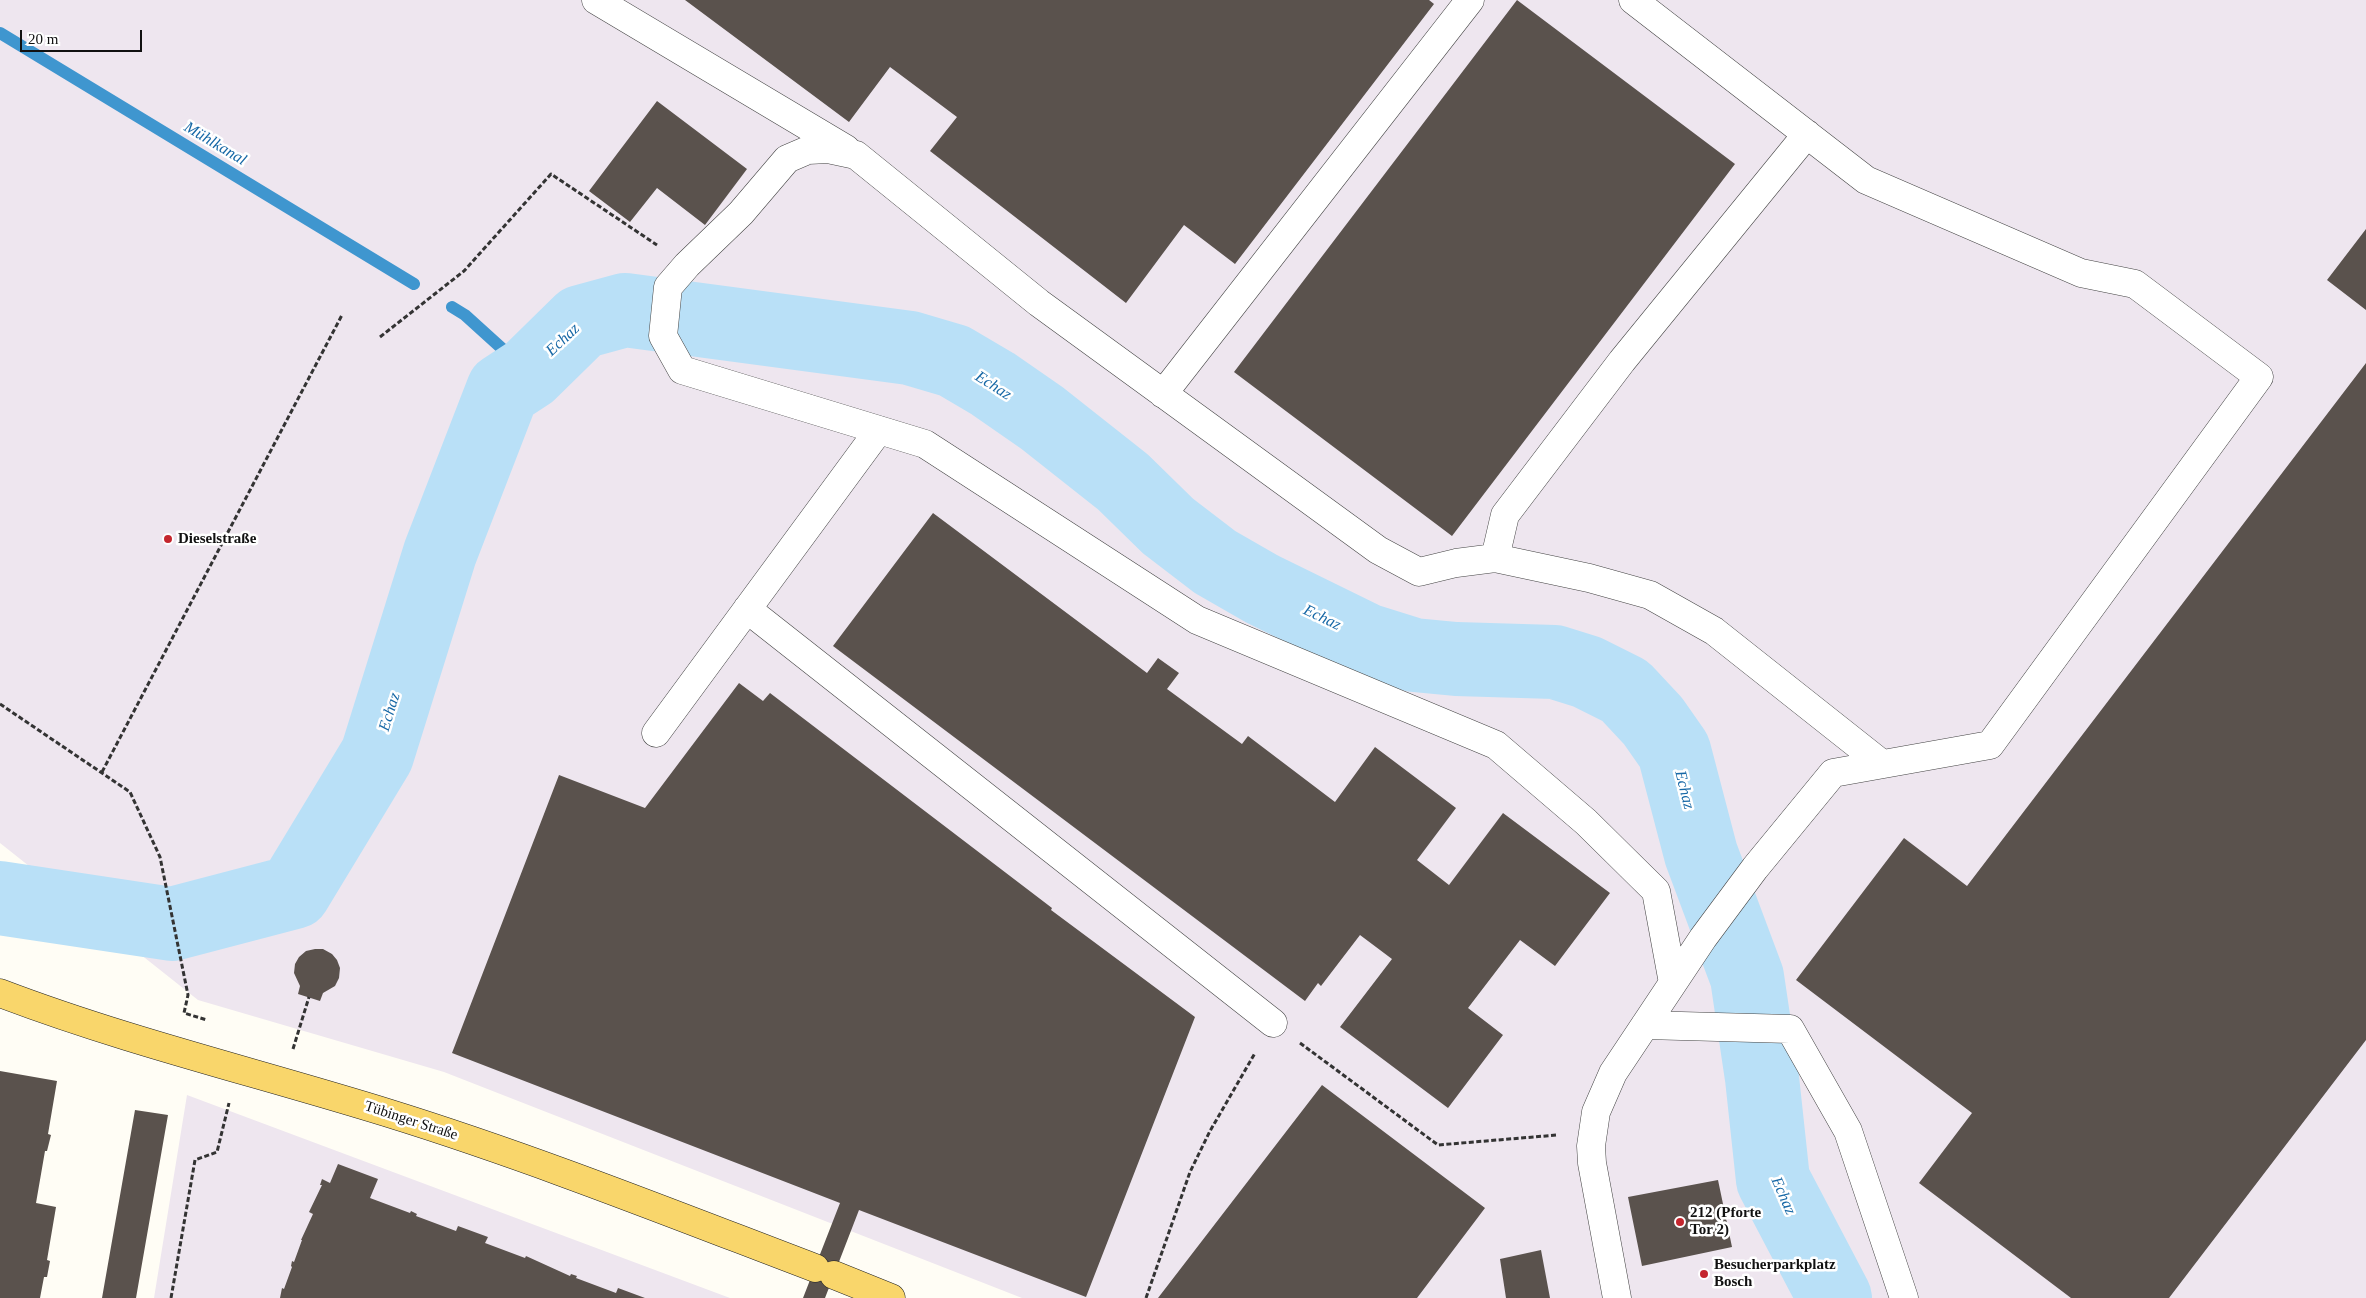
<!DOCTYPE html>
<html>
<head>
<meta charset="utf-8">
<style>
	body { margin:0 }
	#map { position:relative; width:2366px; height:1298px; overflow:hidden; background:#fffdf5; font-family:"Times New Roman",serif }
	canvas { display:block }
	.scale { position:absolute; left:20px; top:30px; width:122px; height:22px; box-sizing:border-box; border:2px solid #111; border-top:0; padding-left:6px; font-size:15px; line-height:18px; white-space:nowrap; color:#111; -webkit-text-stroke:4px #fff; paint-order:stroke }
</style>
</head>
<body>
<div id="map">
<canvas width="2366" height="1298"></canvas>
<div class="scale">20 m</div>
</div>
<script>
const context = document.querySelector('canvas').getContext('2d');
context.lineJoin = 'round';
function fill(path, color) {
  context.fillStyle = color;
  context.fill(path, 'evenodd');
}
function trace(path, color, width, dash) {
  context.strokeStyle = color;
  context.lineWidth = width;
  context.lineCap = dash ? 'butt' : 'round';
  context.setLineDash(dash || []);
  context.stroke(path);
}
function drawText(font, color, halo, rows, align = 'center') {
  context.font = font + ' "Times New Roman",serif';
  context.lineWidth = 5;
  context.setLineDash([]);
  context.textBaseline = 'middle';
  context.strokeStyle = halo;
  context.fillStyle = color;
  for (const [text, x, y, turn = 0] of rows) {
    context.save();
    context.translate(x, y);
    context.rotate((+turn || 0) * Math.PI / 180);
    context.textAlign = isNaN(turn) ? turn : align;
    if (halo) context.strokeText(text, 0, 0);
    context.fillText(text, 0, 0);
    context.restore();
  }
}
fill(new Path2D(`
	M0,0H2366V1298H1022L444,1072L198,1000L0,843Z
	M187,1095L730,1298H154Z`), '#eee6ef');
trace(new Path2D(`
	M0,33L414,284
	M452,307L465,315L529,373`), '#3f96cf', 12);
trace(new Path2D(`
	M0,898L172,924L294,892L377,755L440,553L503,390L529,373L581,322L625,310L910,348L954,361L993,384L1042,418L1123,482L1168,526L1215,562L1262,589L1366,640L1414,655L1456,659L1555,662L1587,672L1625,691L1653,721L1674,751L1701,854L1747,977L1762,1078L1773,1180L1835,1298`), '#b9e0f7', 74);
fill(new Path2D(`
	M685,0H1429L1434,4L1235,264L1184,225L1126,303L930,151L957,117L890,67L849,122Z
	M1517,0L1735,164L1452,536L1234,372Z
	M657,101L747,169L705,225L657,188L630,222L589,191Z
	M2366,229V310L2327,280Z
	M2366,363V1040L2169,1298H2071L1919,1183L1972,1113L1796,980L1904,838L1967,886Z
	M933,513L1147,673L1158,658L1179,673L1167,689L1242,744L1248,736L1335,802L1375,747L1456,808L1417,860L1449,885L1503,813L1610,893L1555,966L1520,940L1468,1008L1503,1035L1448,1108L1340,1027L1392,959L1360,935L1321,986L1318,983L1305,1001L833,646Z
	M739,683L763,701L770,693L1052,908L1051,910L1195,1017L1086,1297L859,1210L825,1298H803L840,1203L452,1053L559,775L645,808Z
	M315,949H323L332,954L337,960L340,968L339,978L335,986L323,993L320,1001L298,994L300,986L294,973L295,964L299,957L306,951Z
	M0,1071L57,1081L48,1134L51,1135L47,1151H45L36,1203L56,1207L47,1260L50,1261L47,1277H44L40,1298H0Z
	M1322,1085L1485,1208L1417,1298H1158Z
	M135,1110L168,1115L165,1132L136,1298H102Z
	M338,1164L378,1179L370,1198L410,1213L411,1211L417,1214L416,1216L456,1231L458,1226L488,1237L485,1243L525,1258L526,1256L570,1276L571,1274L577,1276L576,1278L616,1293L618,1288L645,1298H280L282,1288L284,1289L292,1267L291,1266L292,1261L294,1262L302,1240H301L313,1214L309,1212L322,1185H320L322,1179L330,1183Z
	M1718,1180L1732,1247L1642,1266L1628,1197Z
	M1541,1250L1550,1298H1506L1500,1259Z`), '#5a524d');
const minor = new Path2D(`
	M596,0L846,149
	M1163,394L1470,0
	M1495,558L1505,515L1622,361L1807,134
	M747,609L1273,1023
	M656,733L879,430
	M1673,983L1656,891L1586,822L1496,745L1197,620L925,444L682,370L663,336L668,287L687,265L741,213L787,159L808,150L828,149L856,155L1039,303L1378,550L1419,572L1456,563L1495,558L1589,578L1650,595L1714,631L1882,764
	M1645,1025L1790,1029L1848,1131L1904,1298
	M1617,1298L1592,1163L1591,1146L1596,1112L1613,1073L1703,938L1755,868L1833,773L1990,745L2259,377L2135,284L2081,273L1866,180L1633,0`);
const major = new Path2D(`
	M0,993C126,1041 259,1073 388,1113C533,1158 673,1214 815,1268
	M834,1275L891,1298`);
trace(minor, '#444', 29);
trace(major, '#222', 29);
trace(new Path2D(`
	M380,337L464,271L551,174L657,245
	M0,704L130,792L160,857L188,995L184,1013L207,1020
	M102,772L342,315
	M1300,1043L1438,1145L1557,1135
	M293,1049L309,997
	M171,1298L195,1160L217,1152L229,1103
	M1146,1298L1190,1172L1210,1131L1255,1053`), '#333', 3, [5, 2.5]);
trace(minor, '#fff', 28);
trace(major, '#f9d66b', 28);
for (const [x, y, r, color] of [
	[168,539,5,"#c4262e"],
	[1680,1222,5,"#c4262e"],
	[1704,1274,5,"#c4262e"]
]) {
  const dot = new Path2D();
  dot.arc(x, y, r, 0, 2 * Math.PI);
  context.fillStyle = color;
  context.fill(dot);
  trace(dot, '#fff', 2);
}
drawText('bold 15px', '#111', '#fff', [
	["Dieselstraße",178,539],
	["212 (Pforte",1690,1213],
	["Tor 2)",1690,1230],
	["Besucherparkplatz",1714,1265],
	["Bosch",1714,1282]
], 'left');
drawText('15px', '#111', '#fff', [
	["Tübinger Straße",411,1121,18]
]);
drawText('italic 16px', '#1768a6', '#fff', [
	["Mühlkanal",215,144,31],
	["Echaz",563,340,-43],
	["Echaz",993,386,33],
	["Echaz",1322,618,26],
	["Echaz",390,712,-73],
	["Echaz",1684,790,76],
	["Echaz",1783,1196,66]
]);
</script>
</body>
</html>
